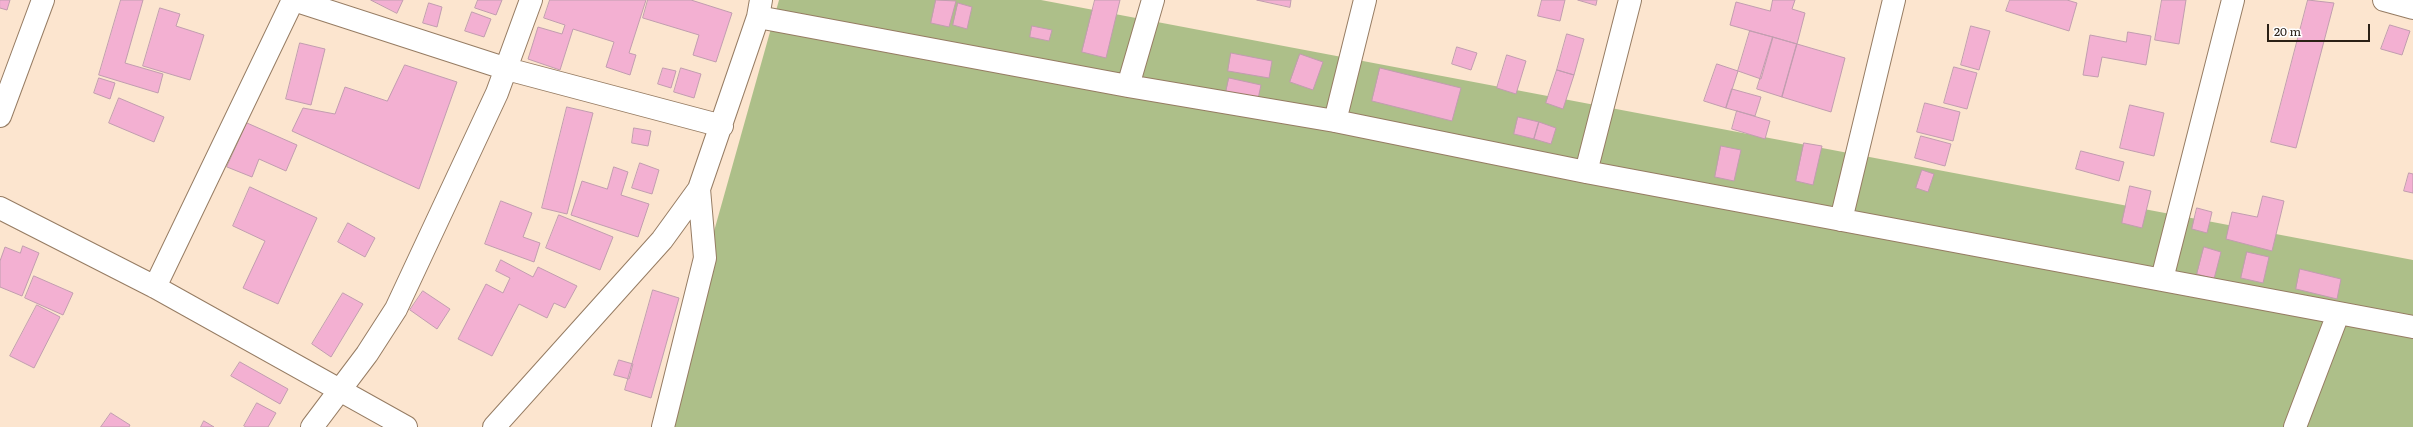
<!DOCTYPE html>
<style>
body{margin:0}
#map{position:relative;width:2413px;height:427px;overflow:hidden;background:#fce5cf;font-family:Literata,serif}
canvas{display:block}
.scale{position:absolute;left:2267px;top:24px;width:103px;height:18px;box-sizing:border-box;border:2px solid #2b2016;border-top:0;padding-left:5px;font-size:12px;line-height:14px;white-space:nowrap;color:#2b2016;-webkit-text-stroke:3px #fff;paint-order:stroke}
</style>
<div id="map">
<canvas width="2413" height="427"></canvas>
<div class="scale">20 m</div>
</div>
<script>
const c = document.querySelector('canvas').getContext('2d');
c.lineJoin = 'round';
function fill(path, color) { c.fillStyle = color; c.fill(path, 'evenodd'); }
function stroke(path, color, width, dash) { c.strokeStyle = color; c.lineWidth = width; c.lineCap = dash ? 'butt' : 'round'; c.setLineDash(dash || []); c.stroke(path); }
const green = new Path2D(`
 M779,0H1041L2413,260V427H659Z`);
const building = new Path2D(`
 M0,0H10L7,10L0,8Z
 M121,0H143L125,63L163,74L158,93L99,75Z
 M371,0H403L397,13Z
 M478,0H502L496,15L475,8Z
 M550,0H646L629,53L636,55L630,75L606,67L614,42L573,29L560,70L528,59L538,27L562,34L565,25L544,18Z
 M648,0H691L732,13L716,62L693,55L699,35L643,18Z
 M936,0L956,1L949,27L931,23Z
 M1095,0H1120L1106,58L1082,52Z
 M1257,0H1291L1290,7Z
 M1542,0H1565L1560,21L1538,16Z
 M1578,0H1597L1596,5Z
 M1773,0H1795L1792,9L1805,13L1797,44L1730,25L1736,2L1770,11Z
 M2010,0H2067L2077,3L2069,31L2006,11Z
 M2162,0H2186L2179,44L2155,40Z
 M2308,0L2334,3L2296,148L2271,142Z
 M429,3L442,7L437,27L423,23Z
 M958,3L972,7L967,29L953,25Z
 M160,8L180,14L176,26L204,35L190,80L143,66Z
 M472,12L491,19L484,37L465,31Z
 M2390,25L2410,31L2402,55L2381,49Z
 M1032,26L1052,30L1049,41L1030,37Z
 M1971,26L1990,31L1979,70L1961,65Z
 M1750,31L1773,37L1761,79L1738,71Z
 M2128,32L2151,36L2146,65L2102,57L2098,77L2083,75L2090,35L2126,42Z
 M1567,34L1584,39L1574,75L1557,70Z
 M1773,37L1797,44L1782,97L1757,89Z
 M300,43L325,49L311,105L286,99Z
 M1797,44L1845,58L1831,112L1782,97Z
 M1457,47L1477,53L1471,70L1452,64Z
 M1231,53L1272,61L1269,78L1228,71Z
 M1300,54L1323,62L1313,90L1290,82Z
 M1507,55L1526,61L1516,94L1497,88Z
 M1717,64L1738,71L1726,108L1704,101Z
 M405,65L457,82L419,189L292,131L303,108L335,114L345,87L387,101Z
 M1954,67L1977,73L1967,109L1944,103Z
 M663,68L676,71L671,88L658,84Z
 M681,68L701,74L694,98L674,92Z
 M1380,68L1461,88L1452,121L1372,101Z
 M1557,70L1574,75L1563,109L1546,103Z
 M99,78L115,83L110,99L94,93Z
 M1229,78L1261,85L1258,99L1226,92Z
 M1732,89L1761,97L1755,116L1726,108Z
 M119,98L164,117L154,142L109,123Z
 M1925,103L1960,112L1953,141L1917,132Z
 M2130,105L2164,113L2154,156L2120,148Z
 M567,107L593,113L567,214L542,208Z
 M1737,111L1770,121L1765,139L1732,129Z
 M1518,117L1539,122L1534,139L1514,134Z
 M1539,122L1556,128L1551,144L1534,139Z
 M247,123L297,145L286,171L259,159L252,177L227,167Z
 M634,128L651,131L648,146L632,143Z
 M1921,136L1951,144L1945,166L1915,158Z
 M1804,143L1822,146L1813,185L1796,181Z
 M1721,146L1741,150L1734,181L1715,177Z
 M2081,151L2124,162L2119,181L2076,169Z
 M640,163L659,170L652,194L632,188Z
 M614,167L628,172L621,195L649,204L638,237L571,215L582,181L607,189Z
 M1922,170L1934,174L1928,192L1916,188Z
 M2409,173L2413,174V193L2404,191Z
 M2130,186L2151,191L2142,228L2122,223Z
 M250,187L317,218L278,304L243,288L265,241L233,226Z
 M2263,196L2284,201L2272,251L2226,239L2232,212L2257,217Z
 M501,201L532,213L523,237L540,243L534,262L485,244Z
 M2197,208L2212,212L2207,233L2192,229Z
 M559,215L613,237L600,270L546,248Z
 M348,223L375,238L365,257L338,242Z
 M23,246L39,253L22,296L0,287V261L5,247L20,253Z
 M2204,247L2221,252L2214,279L2197,274Z
 M2247,252L2269,257L2263,283L2241,278Z
 M501,260L533,277L538,267L577,286L565,308L554,303L547,318L519,304L492,356L458,339L486,284L503,293L510,278L496,271Z
 M2300,269L2341,279L2337,299L2296,289Z
 M34,276L73,293L63,315L25,298Z
 M653,290L679,298L651,398L625,390Z
 M423,291L450,309L437,329L410,310Z
 M343,293L363,304L331,357L312,344Z
 M37,305L60,317L34,368L10,356Z
 M619,360L633,364L629,379L614,375Z
 M240,362L288,389L280,404L231,376Z
 M257,403L276,413L268,427H246L244,426Z
 M111,413L130,425L129,427H101Z
 M204,421L214,427H201Z`);
const street = new Path2D(`
 M294,0L507,69L722,126
 M2384,0L2413,8
 M758,17L1128,86L1335,121L1586,172L2413,327
 M1128,86L1153,0
 M0,116L43,0
 M1335,121L1365,0
 M1586,172L1630,0
 M0,208L155,287L406,427
 M1841,220L1894,0
 M2162,279L2233,0
 M155,287L293,0
 M312,427L367,354L396,309L497,93L531,0
 M494,427L662,240L699,189L758,17L761,0
 M663,427L705,258L699,189
 M2295,427L2338,314`);
fill(green, '#adbf89');
fill(building, '#f3b0d2');
stroke(building, '#c19daf', 1);
stroke(street, '#967c63', 24);
stroke(street, '#fff', 22);
</script>
